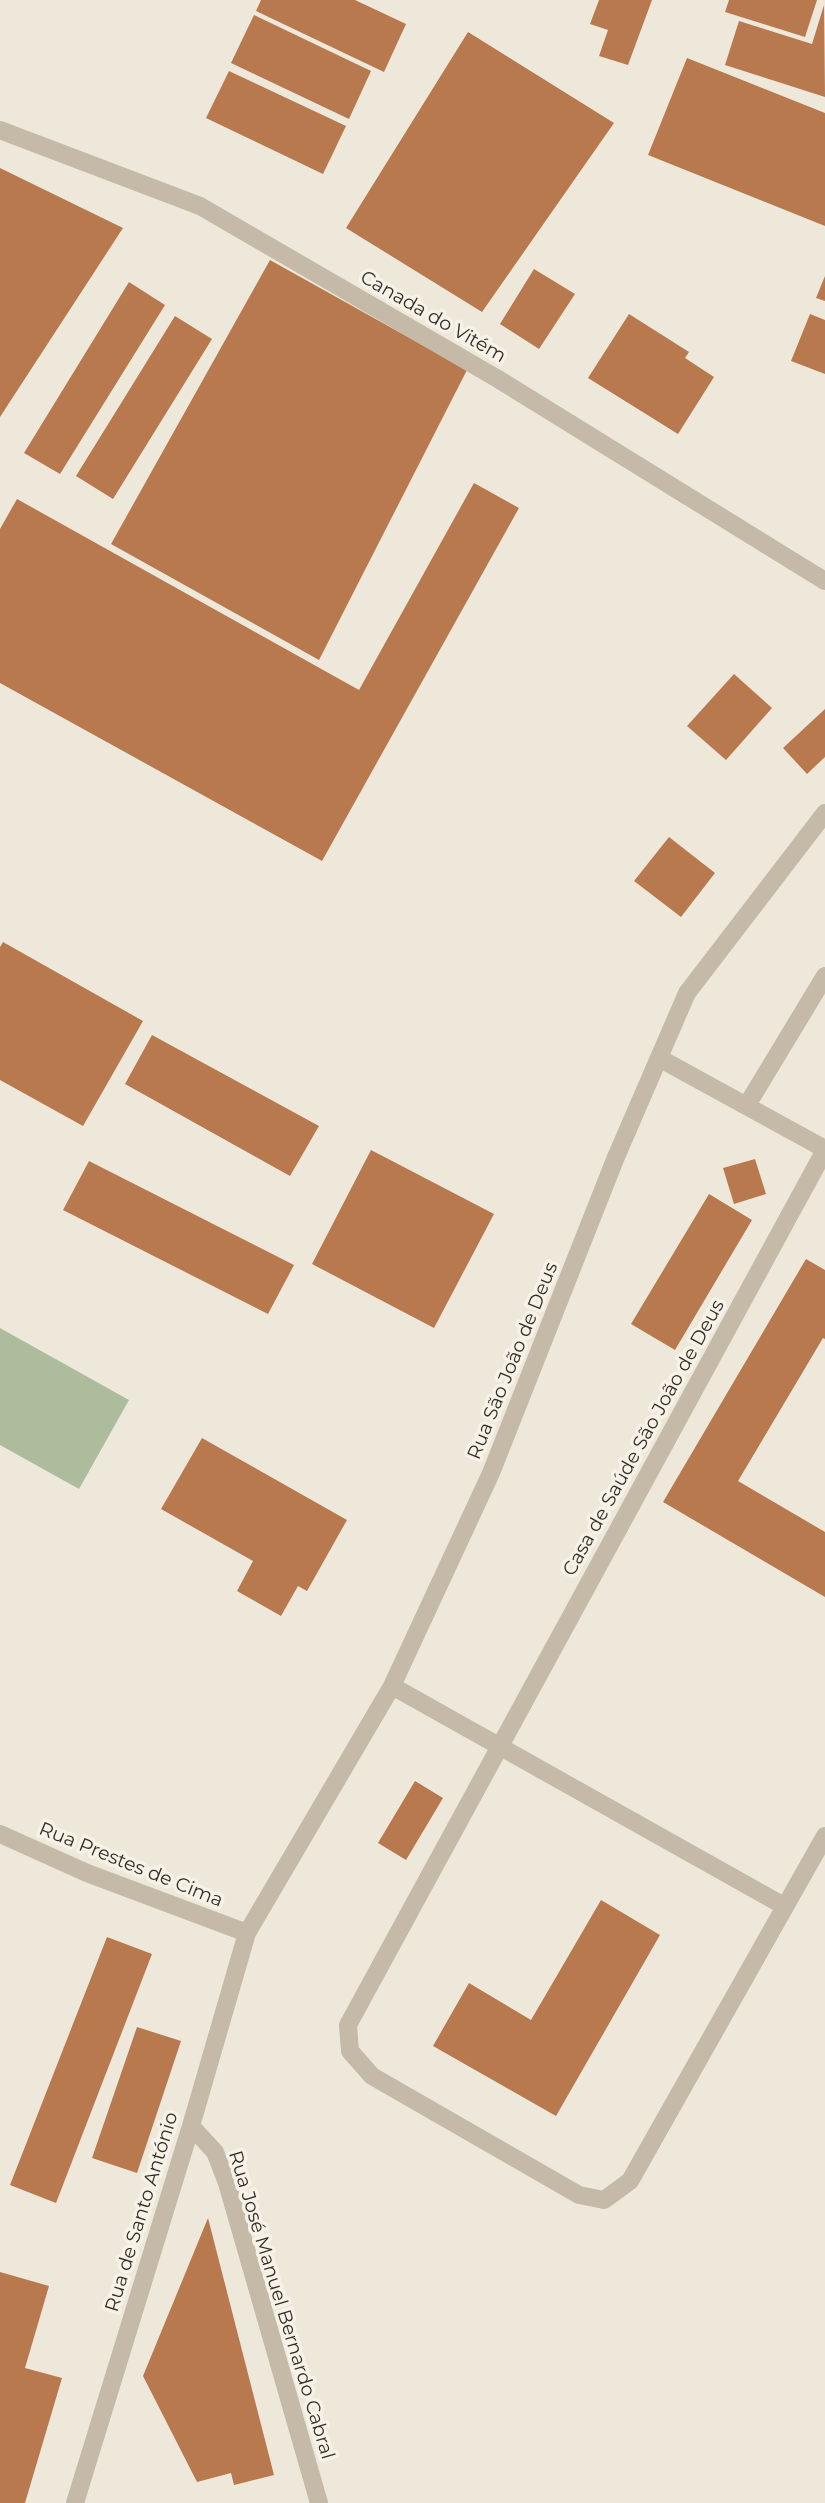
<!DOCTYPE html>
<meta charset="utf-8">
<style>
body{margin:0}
canvas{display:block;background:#eee8db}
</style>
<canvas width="825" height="2503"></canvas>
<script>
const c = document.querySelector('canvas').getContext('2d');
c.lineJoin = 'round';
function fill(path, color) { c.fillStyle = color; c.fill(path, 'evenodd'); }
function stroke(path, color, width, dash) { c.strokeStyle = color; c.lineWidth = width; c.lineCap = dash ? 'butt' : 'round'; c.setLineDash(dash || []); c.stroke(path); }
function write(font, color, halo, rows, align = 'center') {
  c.font = font + ' Montserrat,sans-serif'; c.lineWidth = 7; c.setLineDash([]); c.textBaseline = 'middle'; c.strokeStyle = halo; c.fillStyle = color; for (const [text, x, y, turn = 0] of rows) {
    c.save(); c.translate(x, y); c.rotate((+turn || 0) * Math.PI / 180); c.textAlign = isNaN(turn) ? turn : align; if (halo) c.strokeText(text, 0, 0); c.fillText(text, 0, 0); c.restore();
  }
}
const green = new Path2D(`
 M0,1328L129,1400L79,1489L0,1445Z`);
const building = new Path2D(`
 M261,0H355L406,24L384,72L256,11Z
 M599,0H652L628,65L599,56L608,30L590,24Z
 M729,0H817L805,37L725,12Z
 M824,5L825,97L725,65L739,21L812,44Z
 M254,15L371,71L349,119L231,63Z
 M468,32L614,123L482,312L346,228Z
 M687,58L825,113V226L648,155Z
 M229,71L346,126L323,174L206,118Z
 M0,168L123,228L0,417Z
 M270,260L467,370L319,660L111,544Z
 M534,269L575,294L539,349L500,324Z
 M825,276V301L816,298Z
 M129,282L165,305L60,474L24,453Z
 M629,314L689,352L685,358L714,377L678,434L588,378Z
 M810,314L825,320V374L791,361Z
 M175,316L212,339L113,499L76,476Z
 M474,483L519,508L322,861L0,683V529L17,499L359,690Z
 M734,674L772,708L726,760L687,726Z
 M825,709V757L807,774L783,748Z
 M669,837L715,873L681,917L634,881Z
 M3,942L143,1021L83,1126L0,1080V947Z
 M152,1035L319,1126L290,1176L125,1084Z
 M371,1150L494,1214L434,1328L312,1264Z
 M755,1159L766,1194L734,1204L723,1168Z
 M89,1161L294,1265L268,1314L63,1210Z
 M709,1194L752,1220L675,1350L631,1324Z
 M806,1259L825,1270V1339L823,1338L738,1481L825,1532V1597L663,1502Z
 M202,1438L347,1520L307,1591L298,1586L281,1616L237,1591L253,1561L161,1509Z
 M415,1781L443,1798L406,1860L378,1843Z
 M601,1900L660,1935L556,2116L433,2046L469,1983L531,2020Z
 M107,1937L152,1954L56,2203L10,2185Z
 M137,2027L181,2041L137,2173L92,2158Z
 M208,2218L274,2475L234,2485L231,2473L197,2482L143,2376Z
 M0,2272L49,2286L25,2368L62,2378L25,2503H0Z`);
const minor = new Path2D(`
 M0,130L200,206L498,379L825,581
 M659,1058L825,1149
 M747,1105L825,976
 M825,1150L348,2025L350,2051L372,2076L579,2195L604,2200L630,2181L825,1836
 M392,1686L784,1906
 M0,1834L87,1873L247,1933
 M191,2126L215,2152L227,2183L319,2503
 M75,2503L191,2126L247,1933L392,1686L491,1473L616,1157L687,993L825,813`);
const streetNames = [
 ["Canada do Vitém",433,317,30],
 ["Rua São João de Deus",513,1361,-68],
 ["Casa de Saúde São João de Deus",644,1438,-61],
 ["Rua Prestes de Cima",131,1865,22],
 ["Rua de Santo António",142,2212,-73],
 ["Rua José Manuel Bernardo Cabral",281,2305,73]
];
fill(green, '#acbc9d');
fill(building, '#b8794f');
stroke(minor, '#c5baa8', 18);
write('19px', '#332d28', '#f7f2e7', streetNames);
</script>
